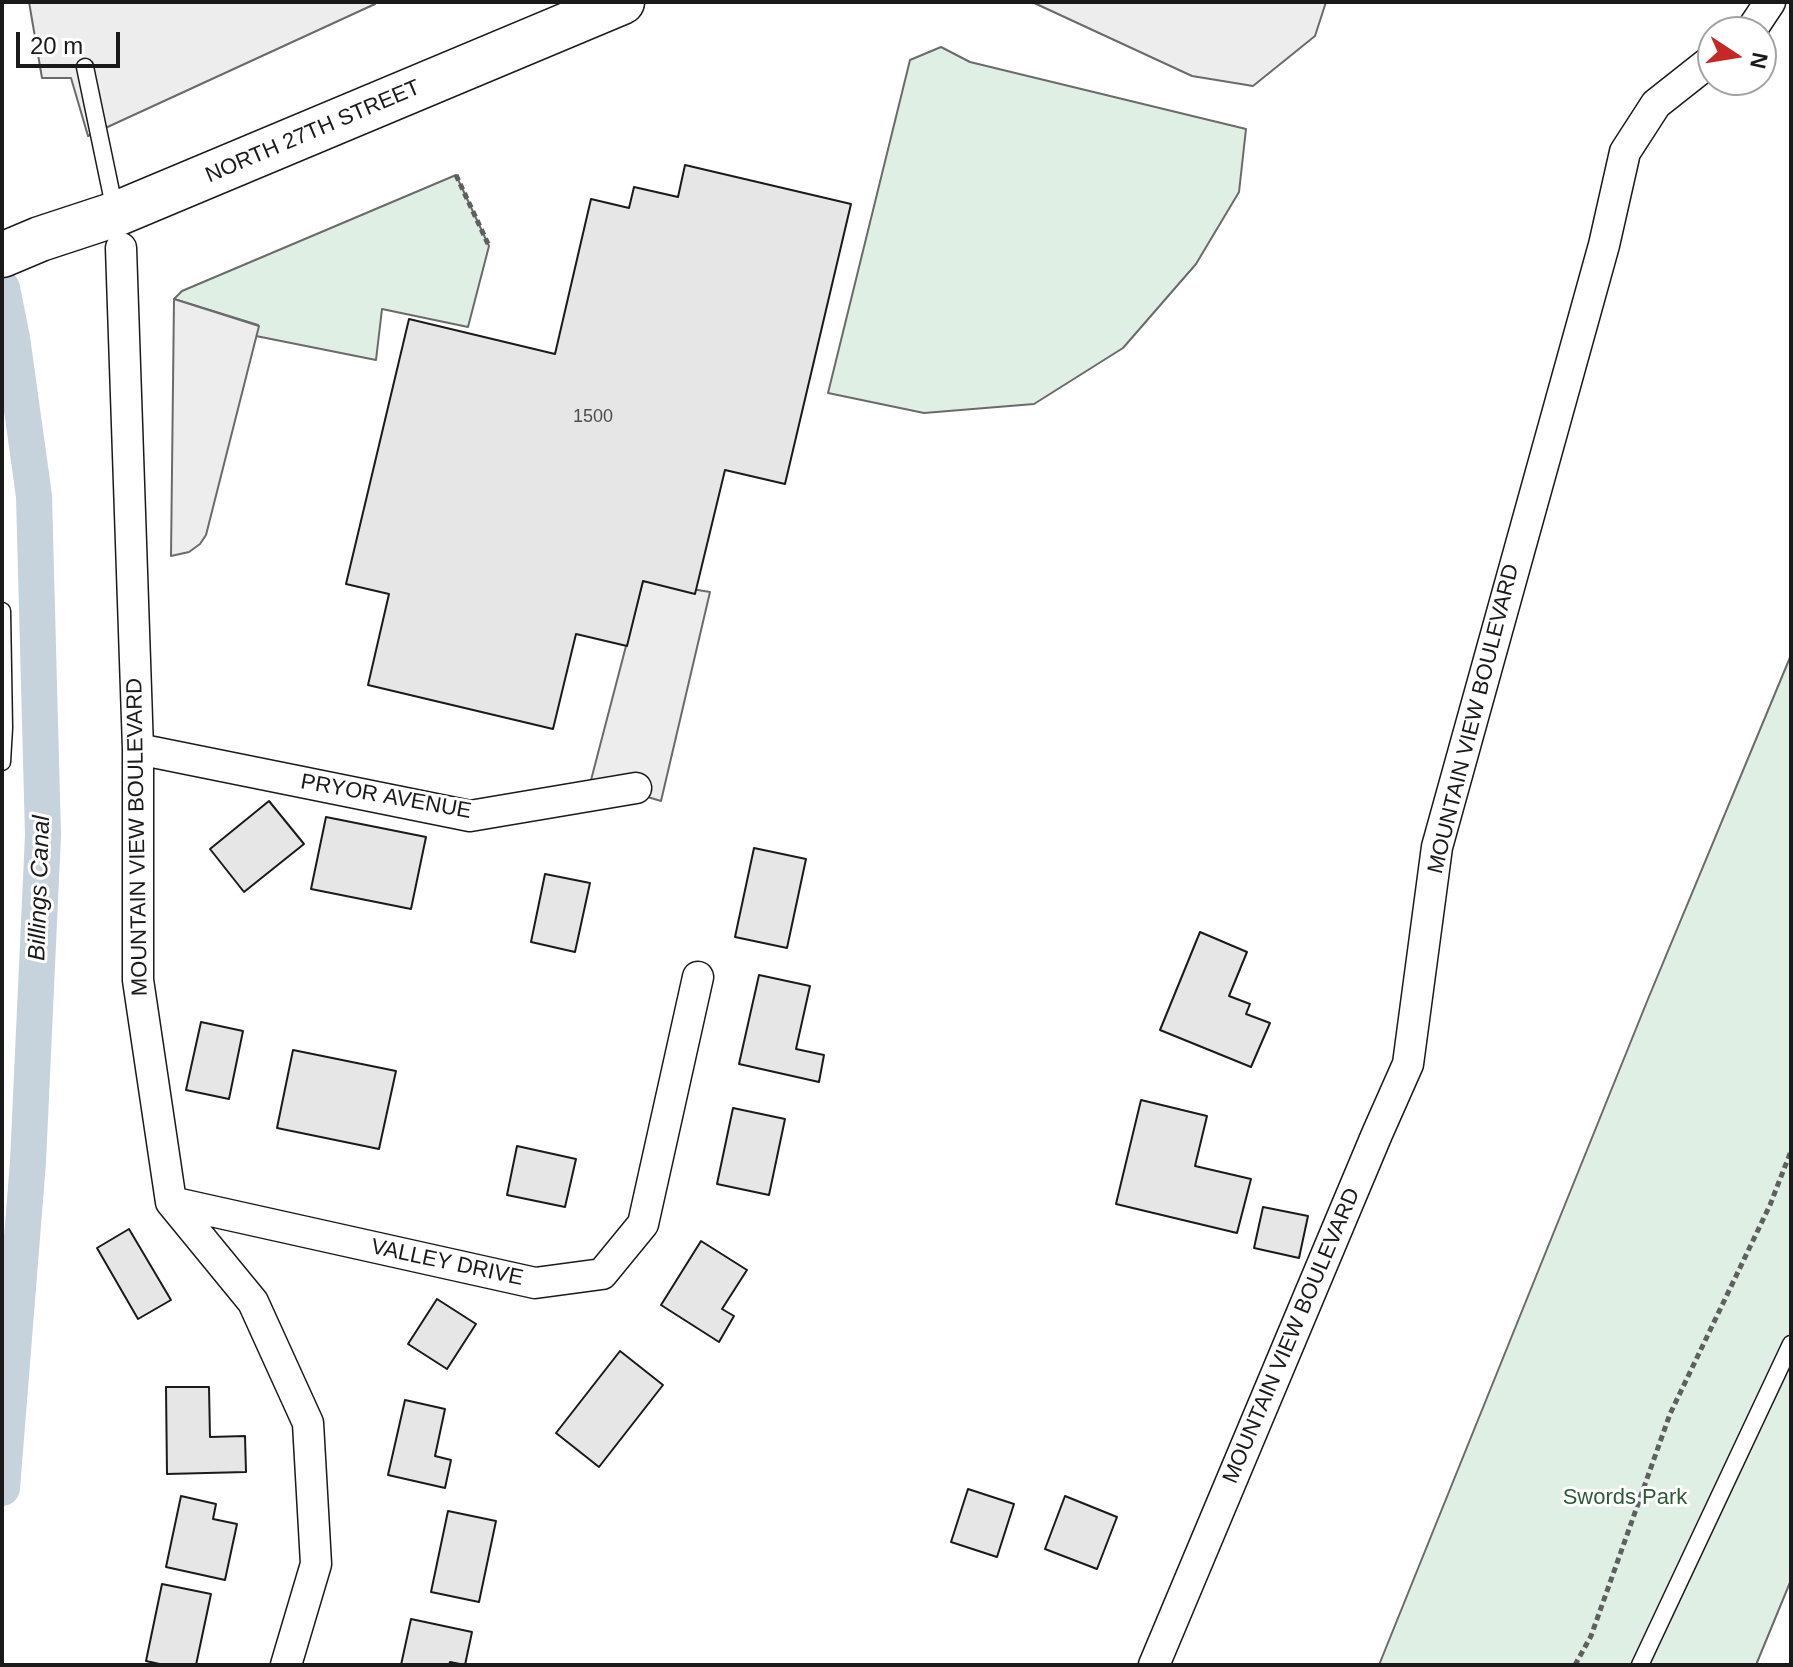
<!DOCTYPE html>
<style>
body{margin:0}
#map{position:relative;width:1793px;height:1667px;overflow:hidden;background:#fff;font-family:Helvetica,sans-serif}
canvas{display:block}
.frame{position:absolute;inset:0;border:4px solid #1a1a1a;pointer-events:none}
.north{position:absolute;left:1697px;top:16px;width:80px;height:80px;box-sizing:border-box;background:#fff;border:2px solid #a3a3a3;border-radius:50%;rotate:102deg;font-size:22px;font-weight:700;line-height:32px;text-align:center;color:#1a1a1a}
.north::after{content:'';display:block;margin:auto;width:28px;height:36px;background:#c62828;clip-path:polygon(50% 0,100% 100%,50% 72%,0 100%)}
.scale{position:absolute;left:16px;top:32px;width:104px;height:36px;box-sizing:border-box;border:4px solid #1a1a1a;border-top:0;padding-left:10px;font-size:24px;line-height:28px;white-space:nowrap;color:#1a1a1a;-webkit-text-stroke:6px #fff;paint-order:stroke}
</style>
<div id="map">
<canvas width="1793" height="1667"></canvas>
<div class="frame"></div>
<div class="north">N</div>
<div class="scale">20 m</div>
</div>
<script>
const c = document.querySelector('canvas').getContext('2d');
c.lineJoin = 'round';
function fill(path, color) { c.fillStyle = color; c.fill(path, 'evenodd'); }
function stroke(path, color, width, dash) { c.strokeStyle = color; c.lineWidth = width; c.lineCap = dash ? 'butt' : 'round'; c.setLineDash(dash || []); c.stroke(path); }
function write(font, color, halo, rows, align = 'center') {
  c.font = font + ' Helvetica,sans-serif'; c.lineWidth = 6; c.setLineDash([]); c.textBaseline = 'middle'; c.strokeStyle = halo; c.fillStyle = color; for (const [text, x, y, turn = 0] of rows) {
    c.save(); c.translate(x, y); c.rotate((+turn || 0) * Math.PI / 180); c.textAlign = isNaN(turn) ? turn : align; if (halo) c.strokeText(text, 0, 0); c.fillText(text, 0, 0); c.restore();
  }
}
const green = new Path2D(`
 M941,47L970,62L1246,129L1239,192L1196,264L1123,348L1034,404L924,413L828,393L910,60Z
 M456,175L489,246L468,327L382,309L376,360L256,336L258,325L174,299L182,291Z
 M1791,655V1580L1756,1665H1379L1648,999Z`);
const parking = new Path2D(`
 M29,2H374L375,4L88,136L71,78H42Z
 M1032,2H1326L1315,36L1253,86L1192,76Z
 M174,299L259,326L206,535L200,544L189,552L171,556Z
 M643,581L710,592L661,801L591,780Z`);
const canal = new Path2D(`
 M2,288L12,338L34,496L43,835L28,1162L2,1488`);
const building = new Path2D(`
 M685,165L851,204L785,484L725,470L695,594L643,581L627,646L576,634L553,729L368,685L389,594L346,584L409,319L555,354L591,199L629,208L634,187L678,197Z
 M269,801L304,844L244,892L210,849Z
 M326,817L426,837L411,909L311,889Z
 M754,848L806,859L787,948L735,937Z
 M545,874L590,883L575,952L531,942Z
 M1200,932L1247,952L1229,996L1250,1004L1246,1014L1270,1023L1251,1067L1160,1030Z
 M759,975L810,986L796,1049L824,1055L819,1082L739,1064Z
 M201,1022L243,1031L229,1099L186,1090Z
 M293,1050L396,1071L379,1149L277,1128Z
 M1141,1100L1207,1116L1195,1166L1251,1179L1237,1233L1116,1204Z
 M733,1108L785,1119L769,1195L717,1184Z
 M517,1146L576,1159L565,1207L507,1195Z
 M1263,1207L1308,1216L1299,1258L1254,1248Z
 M129,1229L171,1300L138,1319L97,1248Z
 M701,1241L747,1270L722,1309L734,1316L719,1342L661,1305Z
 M437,1299L476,1324L447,1369L408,1344Z
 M620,1351L663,1385L599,1467L556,1433Z
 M166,1387H209L210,1437L245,1436L246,1472L167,1474Z
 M405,1400L445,1409L435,1456L451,1460L445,1488L388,1475Z
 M968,1489L1014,1504L997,1557L951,1542Z
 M181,1496L216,1504L213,1519L237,1524L225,1580L166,1567Z
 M1065,1496L1117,1517L1097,1569L1045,1549Z
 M448,1511L496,1521L479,1602L431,1592Z
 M162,1584L211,1594L196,1665H164L146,1661Z
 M411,1619L472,1632L465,1665L450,1662L449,1665H401Z`);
const path = new Path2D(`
 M456,175L489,246
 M1575,1665L1591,1636L1670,1414L1770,1205L1791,1151`);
const service = new Path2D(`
 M85,67L115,211
 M2,611L4,728L2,762
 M1640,1665L1791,1344`);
const minor = new Path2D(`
 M1748,32L1752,29L1770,2
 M121,248L138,749V980L171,1202L253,1302L308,1423L316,1564L286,1665
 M138,749L470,816L636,788
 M171,1202L535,1283L602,1274L643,1224L698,977
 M1154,1665L1377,1134L1408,1064L1437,847L1604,245L1625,152L1656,104L1713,59`);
const primary = new Path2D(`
 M2,255L40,239L116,214L622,2`);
const numberNames = [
 ["1500",593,417]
];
const streetNames = [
 ["NORTH 27TH STREET",313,132,-23],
 ["MOUNTAIN VIEW BOULEVARD",1474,719,-76],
 ["PRYOR AVENUE",386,797,10],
 ["MOUNTAIN VIEW BOULEVARD",138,837,-91],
 ["VALLEY DRIVE",447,1263,12],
 ["MOUNTAIN VIEW BOULEVARD",1292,1336,-67]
];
const parkNames = [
 ["Swords Park",1625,1498]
];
const waterNames = [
 ["Billings Canal",40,888,-88]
];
fill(green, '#e0efe3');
stroke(green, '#6a6a6a', 2);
fill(parking, '#ededed');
stroke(parking, '#6a6a6a', 2);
stroke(canal, '#c6d2dc', 36);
fill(building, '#e6e6e6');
stroke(building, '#1a1a1a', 2);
stroke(service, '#1a1a1a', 19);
stroke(minor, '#1a1a1a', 33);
stroke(primary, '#1a1a1a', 47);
stroke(path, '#5f5f5f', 5, [6, 4]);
stroke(service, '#fff', 16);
stroke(minor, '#fff', 30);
stroke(primary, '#fff', 44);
write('18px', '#4d4d4d', null, numberNames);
write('22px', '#1a1a1a', '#fff', streetNames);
write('22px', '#2b5a34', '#fff', parkNames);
write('italic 24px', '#1a1a1a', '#fff', waterNames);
</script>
